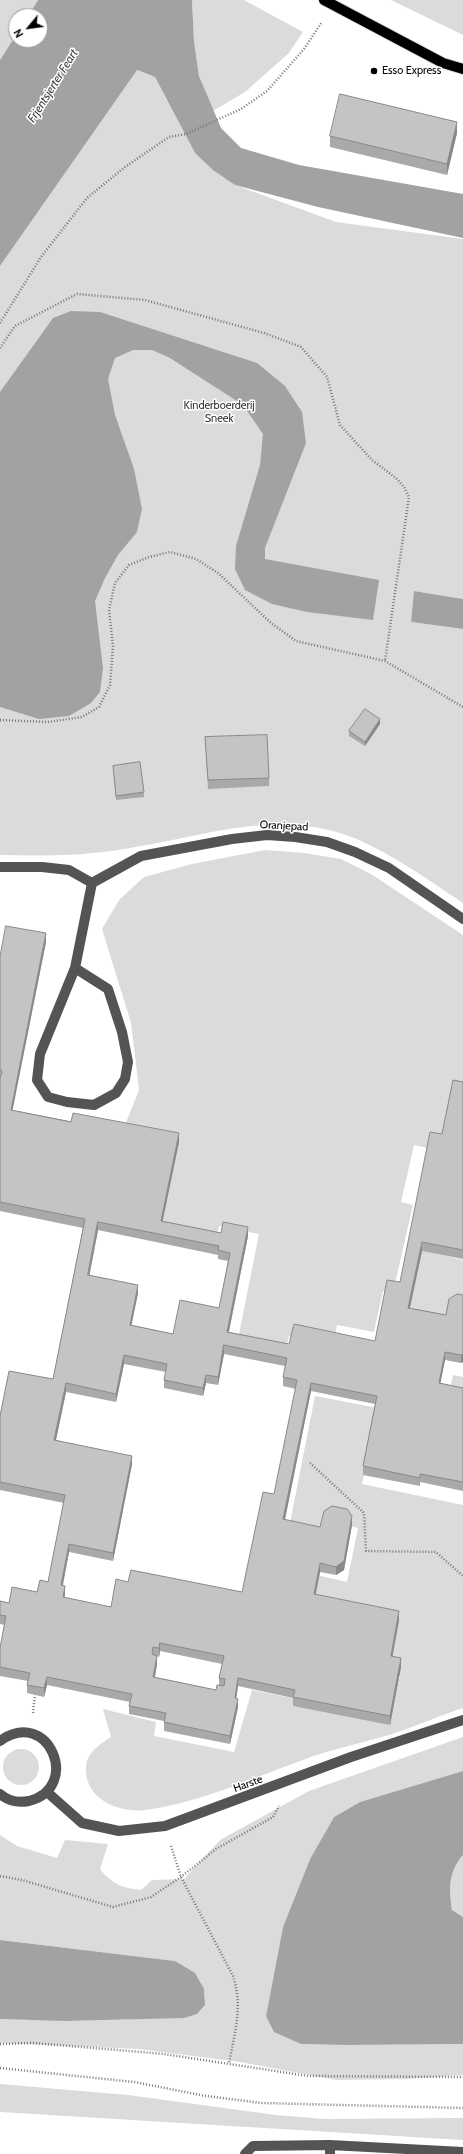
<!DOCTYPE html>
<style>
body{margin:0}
#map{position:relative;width:463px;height:2154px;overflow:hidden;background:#fff;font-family:Cabin,sans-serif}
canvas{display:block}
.north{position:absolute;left:8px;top:8px;width:40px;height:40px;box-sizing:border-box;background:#fff;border:1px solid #999;border-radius:50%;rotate:241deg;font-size:11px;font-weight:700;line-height:16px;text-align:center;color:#000}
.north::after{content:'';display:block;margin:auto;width:14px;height:18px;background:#000;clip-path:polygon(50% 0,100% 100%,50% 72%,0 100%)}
</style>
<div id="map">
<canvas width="463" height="2154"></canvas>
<div class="north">N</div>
</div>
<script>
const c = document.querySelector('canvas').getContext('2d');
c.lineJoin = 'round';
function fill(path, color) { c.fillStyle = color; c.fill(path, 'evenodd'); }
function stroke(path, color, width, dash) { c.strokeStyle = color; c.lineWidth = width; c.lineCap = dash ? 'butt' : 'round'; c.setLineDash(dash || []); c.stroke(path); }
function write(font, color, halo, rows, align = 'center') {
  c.font = font + ' Cabin,sans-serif'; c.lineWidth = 3; c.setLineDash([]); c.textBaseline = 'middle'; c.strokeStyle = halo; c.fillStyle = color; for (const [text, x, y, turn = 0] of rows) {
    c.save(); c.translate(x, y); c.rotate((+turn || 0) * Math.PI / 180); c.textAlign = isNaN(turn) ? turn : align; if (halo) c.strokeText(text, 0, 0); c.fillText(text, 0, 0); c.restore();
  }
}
const green = new Path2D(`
 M0,0H38L28,16H16V35L0,60Z
 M192,0H244L303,32L289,53L245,92L213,111L199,76L194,41Z
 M391,0H463V35Z
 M136,70L155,77L195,153L235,185L336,222L463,239V599L414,591L411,622L463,629V903C430,881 395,856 359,840C278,806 205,837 124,849C83,856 42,856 0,855V266Z
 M265,850L304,853L341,859L371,874L463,935V1089L446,1152L414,1145L401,1202L413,1205L393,1292L383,1291L374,1332L337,1325L333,1345L289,1336L285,1353L237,1344L259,1234L219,1226L215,1247L159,1236L125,1125L139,1090L135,1055L131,1023L102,929L119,900L144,877L192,864Z
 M421,1250L463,1260V1306L444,1332L405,1324Z
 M453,1375L463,1377V1413L446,1410Z
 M315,1396L378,1408L362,1484L463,1505V1708C439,1716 416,1726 392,1734C365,1742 337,1748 311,1757C257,1776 203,1802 146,1810C119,1813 85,1800 86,1768C86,1753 100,1744 111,1737L103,1709L156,1722L154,1736L234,1752L252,1690L391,1718L400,1676L378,1672L309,1612L317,1575L347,1582L358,1528L332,1522L327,1546L287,1538Z
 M463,1737V1771L360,1802L334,1817L310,1859L283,1927L266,2016L301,2044L346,2045L463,2044V2075L407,2079L336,2080L240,2062L138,2049L0,2043V2019C66,2021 131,2022 197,2014L205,2005L204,1989L175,1961L0,1940V1835L17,1846L57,1858L65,1840L108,1844L100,1869C112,1884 122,1888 141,1890L152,1880L184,1879L220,1840L309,1791Z
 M3 1767a18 18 0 1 1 36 0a18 18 0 1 1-36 0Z
 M463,1855V1917L452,1910C449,1888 448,1873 463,1855Z
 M0,2084L128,2095L276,2115L325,2119L463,2118V2140L0,2112Z`);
const water = new Path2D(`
 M38,0H192L194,41L199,76L221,128L241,148L299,165L463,194V238L318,207L235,185L213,170L195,153L155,77L137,70L0,266V60L16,35V40H40V16H28Z
 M71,311L100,312L257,363L285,386L302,412L306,443L265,548V559L379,580L373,620L307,612L272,604L245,590L235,569L236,546L260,465L263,434L243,405L170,358L152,350H133L115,358L108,379L115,415L134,469L142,509L137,532L118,555L105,578L95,601L103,668L100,692L91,703L69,716L39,719L0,707V392L53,318Z
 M414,591L463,599V629L411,622Z
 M463,1771V1855C448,1873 449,1888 452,1910L463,1917V2044L346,2045L301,2044L274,2032L266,2016L283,1927L310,1859L334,1817L360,1802Z
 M0,1940L175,1961L195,1973L204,1989L205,2005L197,2014L184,2018L65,2021L0,2019Z`);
const path = new Path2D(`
 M0,323L41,257L87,198L125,167L169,137L186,134L241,109L267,91L304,49L322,22
 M0,348L15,326L77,294L145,300L264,333L301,347L327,377L340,425L372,460L396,478L404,487L409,497L385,661
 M0,720L48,722L82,717L99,707L110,685L113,646L109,610L115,583L129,565L149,557L170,552L196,559L218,573L271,623L296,641L385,661L463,707
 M310,1463L364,1513L366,1551L436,1552L463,1576
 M33,1713L35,1695
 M171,1846L181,1877L233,1976C243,2005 235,2033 229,2063
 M0,1876L22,1880L113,1907L151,1897L181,1877L216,1849L273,1817L279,1806
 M0,2044L33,2043L164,2054L308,2076L463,2077
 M0,2068L134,2082L206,2096L262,2103L463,2108`);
const minor = new Path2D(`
 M0,867H42L69,870L92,883
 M92,883L141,856L232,839L267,835L295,837L327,842L355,852L389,868L463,919
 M75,968L108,989L122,1032L128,1062L125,1079L116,1093L94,1105L67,1102L48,1097L37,1080L40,1054L75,968L92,883
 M0,1741C49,1706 82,1788 29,1801C19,1803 8,1801 0,1794
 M47,1792L82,1823L119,1831L165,1826L351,1757L463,1720
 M245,2154L253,2146L330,2145
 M330,2154V2145L463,2152`);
const major = new Path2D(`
 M324,0L443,63L463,69`);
const wall = new Path2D(`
 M457,133L447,175L330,147V136Z
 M380,724L365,746L349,736V731Z
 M205,737L269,778V786L208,789Z
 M113,766L144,792V797L116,800Z
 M46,942L12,1110L179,1142L162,1221L221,1233L248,1236L229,1332L289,1344L375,1341L400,1282L442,1134L463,1082V1259L422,1251L410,1308L446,1315L463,1295V1362L461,1363L445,1360L440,1383L463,1388V1491L420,1482V1486L363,1475V1466L375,1404L311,1391L285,1520L320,1527L352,1525L344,1570L336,1575L320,1572L315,1594L399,1620L392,1657L401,1667L390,1725L293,1706V1698L238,1686L236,1698L238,1707L230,1744L164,1731V1721L129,1714V1706L130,1702L47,1685L44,1697L27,1693V1685L28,1681L0,1676V1648L5,1625L0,1624V1601L9,1603L37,1592L48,1582L64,1503L0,1490V1416L53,1379L83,1228L0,1211V957ZM98,1230L218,1255V1259L228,1261L219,1308L173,1334L131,1325L138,1293L89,1275ZM224,1354L285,1366L283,1377V1386L296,1389L274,1494L242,1592L128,1582L111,1607L64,1598L65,1594L63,1585L69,1552L113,1561L132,1464L56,1440L66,1392L116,1402L124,1364L166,1372L164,1380V1388L203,1396L206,1383L218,1385ZM160,1651L222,1664L219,1678V1686L216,1690L155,1677L157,1664V1656L159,1657Z`);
const shadedWall = new Path2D(`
 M457,122V133L447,175V164Z
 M380,719V724L365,746V742Z
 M46,933V942L11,1118V1110Z
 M179,1133V1142L161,1229V1221Z
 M98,1222V1230L88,1283V1275Z
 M248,1227V1236L227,1340V1332Z
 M422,1242V1251L408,1316V1308Z
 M138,1285V1293L130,1333V1325Z
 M224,1345V1354L218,1385V1377Z
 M445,1352V1360L439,1391V1383Z
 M463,1354V1362L461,1363V1355Z
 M124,1355V1364L116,1402V1394Z
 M206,1375V1383L203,1396V1388Z
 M66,1383V1392L54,1449V1440Z
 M311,1383V1391L283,1528V1519Z
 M132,1456V1464L113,1561V1553Z
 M352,1516V1525L344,1570L336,1575V1567Z
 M69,1544V1552L61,1593V1585Z
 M320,1563V1572L314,1603V1594Z
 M65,1586V1594L63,1606V1597Z
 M399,1611V1620L391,1665V1656Z
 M160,1643V1651L159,1657V1648Z
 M157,1656V1664L153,1686V1677Z
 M401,1658V1667L390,1725V1716Z
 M47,1677V1685L44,1697V1688Z
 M238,1678V1686L235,1707V1698Z
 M238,1699V1707L230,1744V1736Z`);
const building = new Path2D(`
 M340,94L457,122L447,164L330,136Z
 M365,709L380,719L365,742L349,731Z
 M267,735L269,778L208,780L205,737Z
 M140,762L144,792L116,796L113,766Z
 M6,926L46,933L11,1110L71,1122L73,1113L179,1133L161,1221L221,1233L223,1222L248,1227L227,1332L289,1344L294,1324L375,1341L387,1280L400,1282L430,1132L442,1134L453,1080L463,1082V1250L422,1242L408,1308L446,1315L449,1299L457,1294L463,1295V1354L461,1355L445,1352L439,1383L463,1388V1482L420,1474V1478L363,1466L377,1396L311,1383L283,1519L320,1527L324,1511L332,1506L347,1509L352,1516L344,1561L336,1567L320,1563L314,1594L399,1611L391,1656L401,1658L390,1716L293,1697L295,1690L238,1678L235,1698L238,1699L230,1736L164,1722L166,1713L129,1706L132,1694L47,1677L44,1688L27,1685L30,1673L0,1667V1648L6,1616L0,1615V1601L9,1603L12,1587L37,1592L40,1580L48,1582L65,1495L0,1482V1416L9,1371L53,1379L85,1219L0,1202V1079L2,1071L0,1070V957ZM98,1222L219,1246L218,1250L230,1253L219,1308L180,1300L173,1334L130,1325L138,1285L88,1275ZM224,1345L287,1358L283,1377L297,1380L274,1494L263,1492L242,1592L131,1570L128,1582L116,1579L111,1607L63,1597L65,1586L61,1585L69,1544L113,1553L132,1456L54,1440L66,1383L116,1394L124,1355L167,1364L164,1380L203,1388L206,1375L218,1377ZM160,1643L224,1656L219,1678L225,1679L224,1686L217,1685L216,1690L153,1677L157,1656L152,1654L153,1647L159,1648Z`);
const markers = [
 [374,71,4,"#000"]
];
const poiNames = [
 ["Esso Express",382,71]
];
const parkNames = [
 ["Kinderboerderij",219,406],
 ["Sneek",219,419]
];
const streetNames = [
 ["Oranjepad",284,826,3],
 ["Harste",248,1784,-20]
];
const waterNames = [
 ["Frjentsjerter Feart",53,86,-58]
];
fill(green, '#dbdbdb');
fill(water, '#a2a2a2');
stroke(major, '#dbdbdb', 12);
stroke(path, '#767676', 2.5, [1, 2]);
stroke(minor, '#545454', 10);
stroke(major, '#000', 10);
fill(wall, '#a9a9a9');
fill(shadedWall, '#898989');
fill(building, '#c4c4c4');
stroke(building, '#898989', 1);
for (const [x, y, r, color] of markers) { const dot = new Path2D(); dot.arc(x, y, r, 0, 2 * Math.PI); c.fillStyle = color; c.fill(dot); stroke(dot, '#fff', 1.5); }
write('11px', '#000', '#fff', poiNames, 'left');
write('11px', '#323232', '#fff', parkNames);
write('11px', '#000', '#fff', streetNames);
write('italic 12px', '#434343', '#fff', waterNames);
</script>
